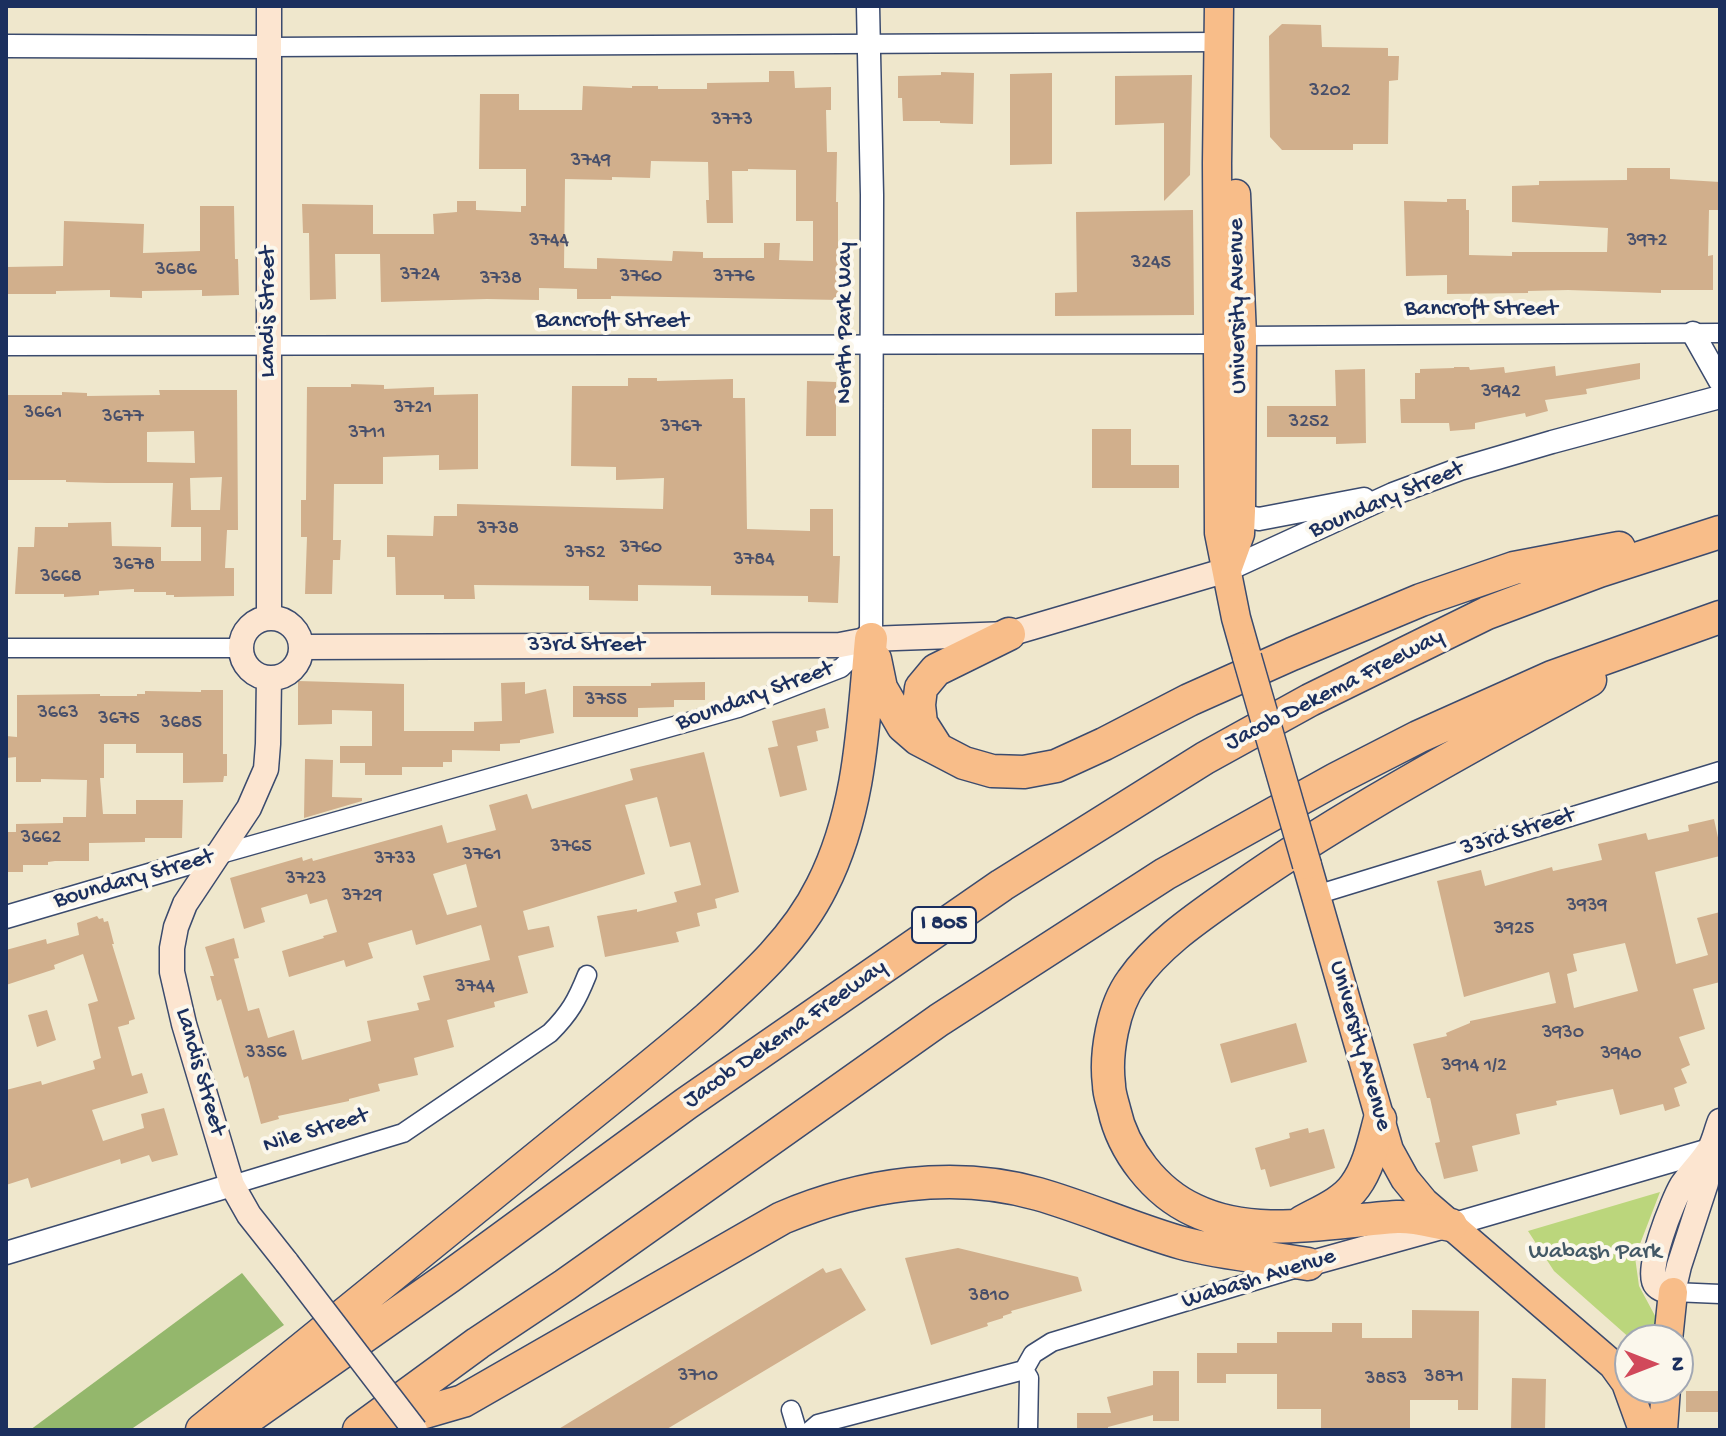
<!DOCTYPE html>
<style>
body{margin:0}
#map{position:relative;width:1726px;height:1436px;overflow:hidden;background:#efe7cc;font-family:"Gochi Hand",sans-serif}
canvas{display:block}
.frame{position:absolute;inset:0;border:8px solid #1b2f5e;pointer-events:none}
.north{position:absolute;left:1614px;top:1324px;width:80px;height:80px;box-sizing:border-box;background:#fbf7ec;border:2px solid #a1a7b3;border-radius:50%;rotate:90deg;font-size:22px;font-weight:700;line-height:32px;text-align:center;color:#1b2f5e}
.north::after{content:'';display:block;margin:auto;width:28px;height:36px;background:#d1495b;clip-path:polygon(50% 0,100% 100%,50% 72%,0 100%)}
</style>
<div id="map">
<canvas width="1726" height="1436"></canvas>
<div class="frame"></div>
<div class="north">N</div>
</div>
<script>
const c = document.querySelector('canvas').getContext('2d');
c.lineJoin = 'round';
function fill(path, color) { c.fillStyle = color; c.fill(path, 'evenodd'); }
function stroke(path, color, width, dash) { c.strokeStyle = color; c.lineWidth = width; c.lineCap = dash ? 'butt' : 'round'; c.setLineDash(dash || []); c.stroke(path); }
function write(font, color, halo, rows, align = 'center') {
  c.font = font + ' "Gochi Hand",sans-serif'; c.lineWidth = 8; c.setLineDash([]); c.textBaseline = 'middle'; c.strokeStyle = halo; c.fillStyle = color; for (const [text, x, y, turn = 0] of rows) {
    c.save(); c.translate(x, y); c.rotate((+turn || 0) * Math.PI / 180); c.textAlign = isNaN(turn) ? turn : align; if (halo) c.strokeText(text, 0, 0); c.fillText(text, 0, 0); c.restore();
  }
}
const green = new Path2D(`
 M1660,1192L1635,1257L1639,1286L1660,1325V1340H1632L1554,1271L1528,1231Z`);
const forest = new Path2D(`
 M242,1273L284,1325L130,1430H30Z`);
const building = new Path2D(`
 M1282,24L1321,25L1322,47L1388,48V56H1399L1398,80L1389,81L1388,144H1353V150H1282L1270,137L1269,36Z
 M769,71H794L795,88L831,87V110H826L827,152H837L836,202H838V259H842L841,300L611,296V299H577V289L539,288V300L487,299L381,302L380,254H335L336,299L310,300L309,233H303L302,204L373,205V234H434L433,214L457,212V201H476V210L521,212V206H526V169H479L480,94H519V110H582L583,86L632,88V86H658V89H707V83L769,82ZM651,161L708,162L709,200H706L707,223H733L732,171H748V169L796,170V221H813V261L779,260L780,243H764V258H703V252L673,251L672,261L597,258V269L564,268L565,179L612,180V177L650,178Z
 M941,72L974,73L973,124L940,123V121H903L902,98H898V76L941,75Z
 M1052,73V164L1010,165V74Z
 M1192,75L1190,175L1164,201V123L1115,125V76Z
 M1627,168H1670V179L1720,182V210H1709L1708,256L1713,255V290H1661V293L1568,290L1528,291V293L1447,294V275L1406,276L1404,201L1447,202V199H1466V210H1469V255L1512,256V252H1607L1608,228L1512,222V186L1539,185V181L1627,180Z
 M200,206H234L235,259H238L239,295L202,296V290L142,291V298L110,297V290L56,291V294H6V267L63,266L64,221L144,224L143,253L200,251Z
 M1193,210L1194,315L1055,316V293L1077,292L1076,212Z
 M1640,363V379L1586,389L1587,394L1545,400L1548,411L1526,417L1525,413L1475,423V429L1450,431L1449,423H1401L1400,399H1415V373H1420V369L1454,368V367H1469L1470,370L1504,367L1505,373L1555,366L1556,376Z
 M1365,369L1366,443L1336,444V437H1267V406H1336L1335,370Z
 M628,378H657V381L733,379V398H745L747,529L810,531V509H833V556H840L838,603L808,602V596L711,595V586L638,585V601L589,600V586L474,585L475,599H444V595H396L395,557H387V535L433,536L434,516H457V504L663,509L664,478L616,480V467L571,466L572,386H628Z
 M807,381L836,382V436H806Z
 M351,384L384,385V389L434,387V395L478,394V469L439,470V455L383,457V484H334L333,540H341L340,560H333L332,594H305L307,537H301V500H306L307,387H351Z
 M159,390H237L238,530H227L225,568H234V596L174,597V595H166V592H134V589L99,591V595L64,597V594H15L18,547H34L35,527H68V523L111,522L112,546L161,547V561H201V527H171L173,483H107L66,482V480H6V395H62V392L87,393V396L160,395ZM194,431L195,463L147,462V432ZM222,477L220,510H191L190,478Z
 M1092,429H1131V465H1179V488H1092Z
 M298,681L404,684V731H474V722L502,721L501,683L525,682V694L546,689L554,733L520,740V743L500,744V751L452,750V762H443V767H402V775H365V763H340V746H372V711L332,710V724L298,725Z
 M705,682V700H674V707L638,708V717H573V686H651V683Z
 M201,690H223V754H227V776H224L223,782L183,783V753H136V744H104V778H100L103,814H136V800H183L182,838H145V842L89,843V861H55L48,862V865H23V872H6V832H16V824L63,823V817H86L87,780L41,779V782H16V757L6,758V736L17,737V695L100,694V696H137V694H145V691L201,692Z
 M825,708L829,728L816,731L818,741L797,746L807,790L780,797L768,748L778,746L772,721Z
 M704,752L739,892L715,899L717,908L697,913L700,926L676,932L679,942L605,957L597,916L637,909V912L677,902L674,892L701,885L690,842L670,847L657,797L625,805L645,874L523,911L528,930L549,926L554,947L518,956L528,993L494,1002L495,1007L447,1020L454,1047L414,1058L418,1075L378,1084L380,1091L349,1099V1101L278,1116L279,1119L261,1124L248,1076L244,1078L221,999L217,1001L210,976H214L205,947L234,938L239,958L234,959L248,1011L259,1008L268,1038L294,1030L302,1060L371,1041L367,1021L419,1010L417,1003L430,1000L423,976L490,960L481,925L416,945L412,930L368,943L373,958L346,967L344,960L289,977L282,951L324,938L323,936L337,932L327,899L310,904L307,894L261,908L265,922L244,929L230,878L302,857L303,861L312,858L313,861L442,825L447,843L496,830L489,805L527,794L532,809L633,780L630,769ZM466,864L477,907L447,915L433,874Z
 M305,759L333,760L332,797L362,798V801L304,818Z
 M1714,819L1720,847V856L1655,872L1676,964L1708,955L1697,918L1720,912V982L1693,989L1705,1029L1679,1037L1690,1065L1681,1069L1687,1083L1674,1088L1680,1106L1665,1111L1663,1104L1620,1115L1613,1089L1556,1101L1557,1105L1516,1114L1520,1134L1472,1146L1478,1171L1444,1179L1435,1143L1440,1142L1430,1098H1427L1413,1044L1447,1036L1446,1033L1470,1023V1021L1556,1003L1549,972L1464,997L1437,881L1481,870L1485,886L1552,867L1553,871L1602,860L1598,844L1646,833L1648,840L1689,831L1688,825ZM1625,943L1638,991L1574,1008L1567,974L1577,971L1573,954Z
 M97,916L99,919L103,918L104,922L108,921L114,944H112L135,1019L129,1021V1024L118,1027L132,1076L142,1073L148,1093L92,1110L103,1141L144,1128L141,1114L164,1108L178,1155L152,1162L149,1155L121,1164L120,1159L31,1188L28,1178L6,1185V1090L41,1081L42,1085L95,1069L93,1061L101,1058L88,1004L98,1001L83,954L54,965L55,969L6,985V950L46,939L47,944L79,935L77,923Z
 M47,1010L56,1040L37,1047L28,1015Z
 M1296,1023L1307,1062L1231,1083L1220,1044Z
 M1308,1128L1309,1133L1324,1129L1335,1168L1270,1187L1265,1169L1261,1170L1255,1148L1290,1138L1289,1133Z
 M958,1248L1078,1277L1082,1291L1011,1311L1012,1313L1003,1316V1318L987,1323L988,1326L931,1345L905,1258Z
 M823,1268L826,1273L841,1268L866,1310L667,1429L557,1430Z
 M1412,1310L1479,1311L1478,1410H1458V1400H1410V1430H1321V1409H1277V1374H1226V1383H1197V1353H1237V1343H1277V1332H1332V1323H1362V1338H1412Z
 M1153,1371H1179V1421H1153V1415L1108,1427V1430H1077V1413H1111L1107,1397L1153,1385Z
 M1512,1378L1546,1379L1545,1430H1511Z
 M1686,1391H1720V1412H1686Z`);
const minor = new Path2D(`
 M269,47L1219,42
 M1242,336L1720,333
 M6,346L1219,344
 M6,648H241
 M217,855L738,708L841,668L869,641
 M1316,895L1720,771
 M232,1185L403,1133L550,1033C570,1013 577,1000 587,975
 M1673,1292L1720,1294
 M1024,1370L1029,1378L1028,1430
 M791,1410L797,1430
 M811,1430L818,1424L1024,1370L1033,1354L1052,1342L1294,1269`);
const tertiary = new Path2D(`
 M868,6L872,195L871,639
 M6,46L269,47
 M1693,333L1720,381
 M1241,511L1249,517L1259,519L1364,499
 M1227,570L1393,494L1460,469L1552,442L1720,397
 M6,917L217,855
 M1451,1225L1709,1150
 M6,1253L232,1185`);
const secondary = new Path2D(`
 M269,6V618
 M241 648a30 30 0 1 1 60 0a30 30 0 1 1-60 0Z
 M301,647L840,645L871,639L896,638L1009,634L1227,570
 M269,678L268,744L266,769L249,808L185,904L176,927L172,948V972L184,1024L232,1185L249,1215L287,1263
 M1709,1150L1706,1183L1679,1266L1673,1292C1668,1291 1660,1290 1656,1285C1644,1272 1673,1200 1682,1185C1690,1173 1701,1163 1709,1150C1714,1142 1716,1131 1720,1121
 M1308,1264L1445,1226`);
const primary = new Path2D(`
 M1219,6L1217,163L1219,533L1236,618L1247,657
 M1227,570L1240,534L1241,511L1242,336L1236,194
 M1307,865L1389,1150L1405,1179L1424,1202L1613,1365L1626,1383L1643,1430
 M1668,1340L1673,1292
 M1663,1430L1666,1388`);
const motorway = new Path2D(`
 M875,659L881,688L903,726L918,739L964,763L992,771L1024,772L1056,766L1104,744L1189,700L1292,654L1421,600L1514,568L1619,548
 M935,745L921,723L919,705L921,688L936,670L1009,634
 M1302,1222C1320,1212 1343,1203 1355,1186C1369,1167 1374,1141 1380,1119
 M1451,1225C1433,1222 1415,1216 1397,1217C1331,1221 1256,1240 1194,1210C1155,1192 1123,1151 1114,1109C1112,1101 1109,1093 1109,1085C1105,1054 1113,1007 1132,981C1159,942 1203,914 1241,887C1352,809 1472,747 1590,680
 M380,1425L463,1401L782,1218C862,1184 954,1170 1038,1194C1087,1208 1133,1229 1182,1243C1223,1254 1266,1257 1308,1264
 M202,1430C321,1333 440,1237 559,1140C609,1100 659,1060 708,1018C751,979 796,939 822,886C861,809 863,724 871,639
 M231,1430L449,1277L687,1103L1002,885L1205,758L1310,700L1487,613L1599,571L1720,532
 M359,1430L478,1343L565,1285L939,1020L1165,874L1336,779L1418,737L1552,677L1720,617`);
const secondaryBridge = new Path2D(`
 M287,1263L415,1430`);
const primaryBridge = new Path2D(`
 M1247,657L1307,865`);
const numberNames = [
 ["3202",1330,92],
 ["3773",732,121],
 ["3749",591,162],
 ["3744",549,242],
 ["3972",1647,242],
 ["3245",1151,264],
 ["3686",176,271],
 ["3724",420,276],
 ["3760",641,278],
 ["3776",734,278],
 ["3738",501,280],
 ["3942",1501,393],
 ["3721",413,409],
 ["3661",43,414],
 ["3677",123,418],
 ["3252",1309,423],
 ["3767",681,428],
 ["3711",367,434],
 ["3738",498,530],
 ["3760",641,549],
 ["3752",585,554],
 ["3784",754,561],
 ["3678",134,566],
 ["3668",61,578],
 ["3755",606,701],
 ["3663",58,714],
 ["3675",119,720],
 ["3685",181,724],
 ["3662",41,839],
 ["3765",571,848],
 ["3761",482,856],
 ["3733",395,860],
 ["3723",306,880],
 ["3729",362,897],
 ["3939",1587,907],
 ["3925",1514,930],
 ["3744",475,988],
 ["3930",1563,1034],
 ["3356",266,1054],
 ["3940",1621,1055],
 ["3914 1/2",1474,1067],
 ["3810",989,1297],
 ["3710",698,1377],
 ["3871",1444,1378],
 ["3853",1386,1380]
];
const shields = [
 [944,925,64]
];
const shieldNames = [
 ["I 805",944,925]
];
const streetNames = [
 ["University Avenue",1239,306,-91],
 ["Bancroft Street",1481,310],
 ["Landis Street",269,312,-90],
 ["Bancroft Street",612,322],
 ["North Park Way",846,323,-90],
 ["Boundary Street",1387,501,-23],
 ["33rd Street",586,646],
 ["Jacob Dekema Freeway",1335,691,-27],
 ["Boundary Street",755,697,-20],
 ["33rd Street",1518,833,-17],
 ["Boundary Street",134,880,-16],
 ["Jacob Dekema Freeway",786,1035,-35],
 ["University Avenue",1359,1046,74],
 ["Landis Street",199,1072,74],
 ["Nile Street",316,1132,-17],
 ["Wabash Avenue",1259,1280,-17]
];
const parkNames = [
 ["Wabash Park",1595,1253]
];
fill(green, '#bbd67c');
fill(forest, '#94b76c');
fill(building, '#d1af8c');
stroke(minor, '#3b4b6e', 21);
stroke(tertiary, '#3b4b6e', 25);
stroke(secondary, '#3b4b6e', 27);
stroke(primary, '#3b4b6e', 31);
stroke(motorway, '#3b4b6e', 35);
stroke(minor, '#fff', 18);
stroke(tertiary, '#fff', 22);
stroke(secondary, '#fce5d0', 24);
stroke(primary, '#f8bd89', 28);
stroke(motorway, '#f8bd89', 32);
stroke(secondaryBridge, '#3b4b6e', 27, []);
stroke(primaryBridge, '#3b4b6e', 31, []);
stroke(secondaryBridge, '#fce5d0', 24);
stroke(primaryBridge, '#f8bd89', 28);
write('20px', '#484f6a', null, numberNames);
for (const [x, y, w] of shields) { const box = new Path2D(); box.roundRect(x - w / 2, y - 18, w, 36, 6); c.fillStyle = '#fbf7ec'; c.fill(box); stroke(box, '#1b2f5e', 2); }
write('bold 22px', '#1b2f5e', null, shieldNames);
write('24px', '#1b2f5e', '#fbf7ec', streetNames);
write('24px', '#435966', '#fbf7ec', parkNames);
</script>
